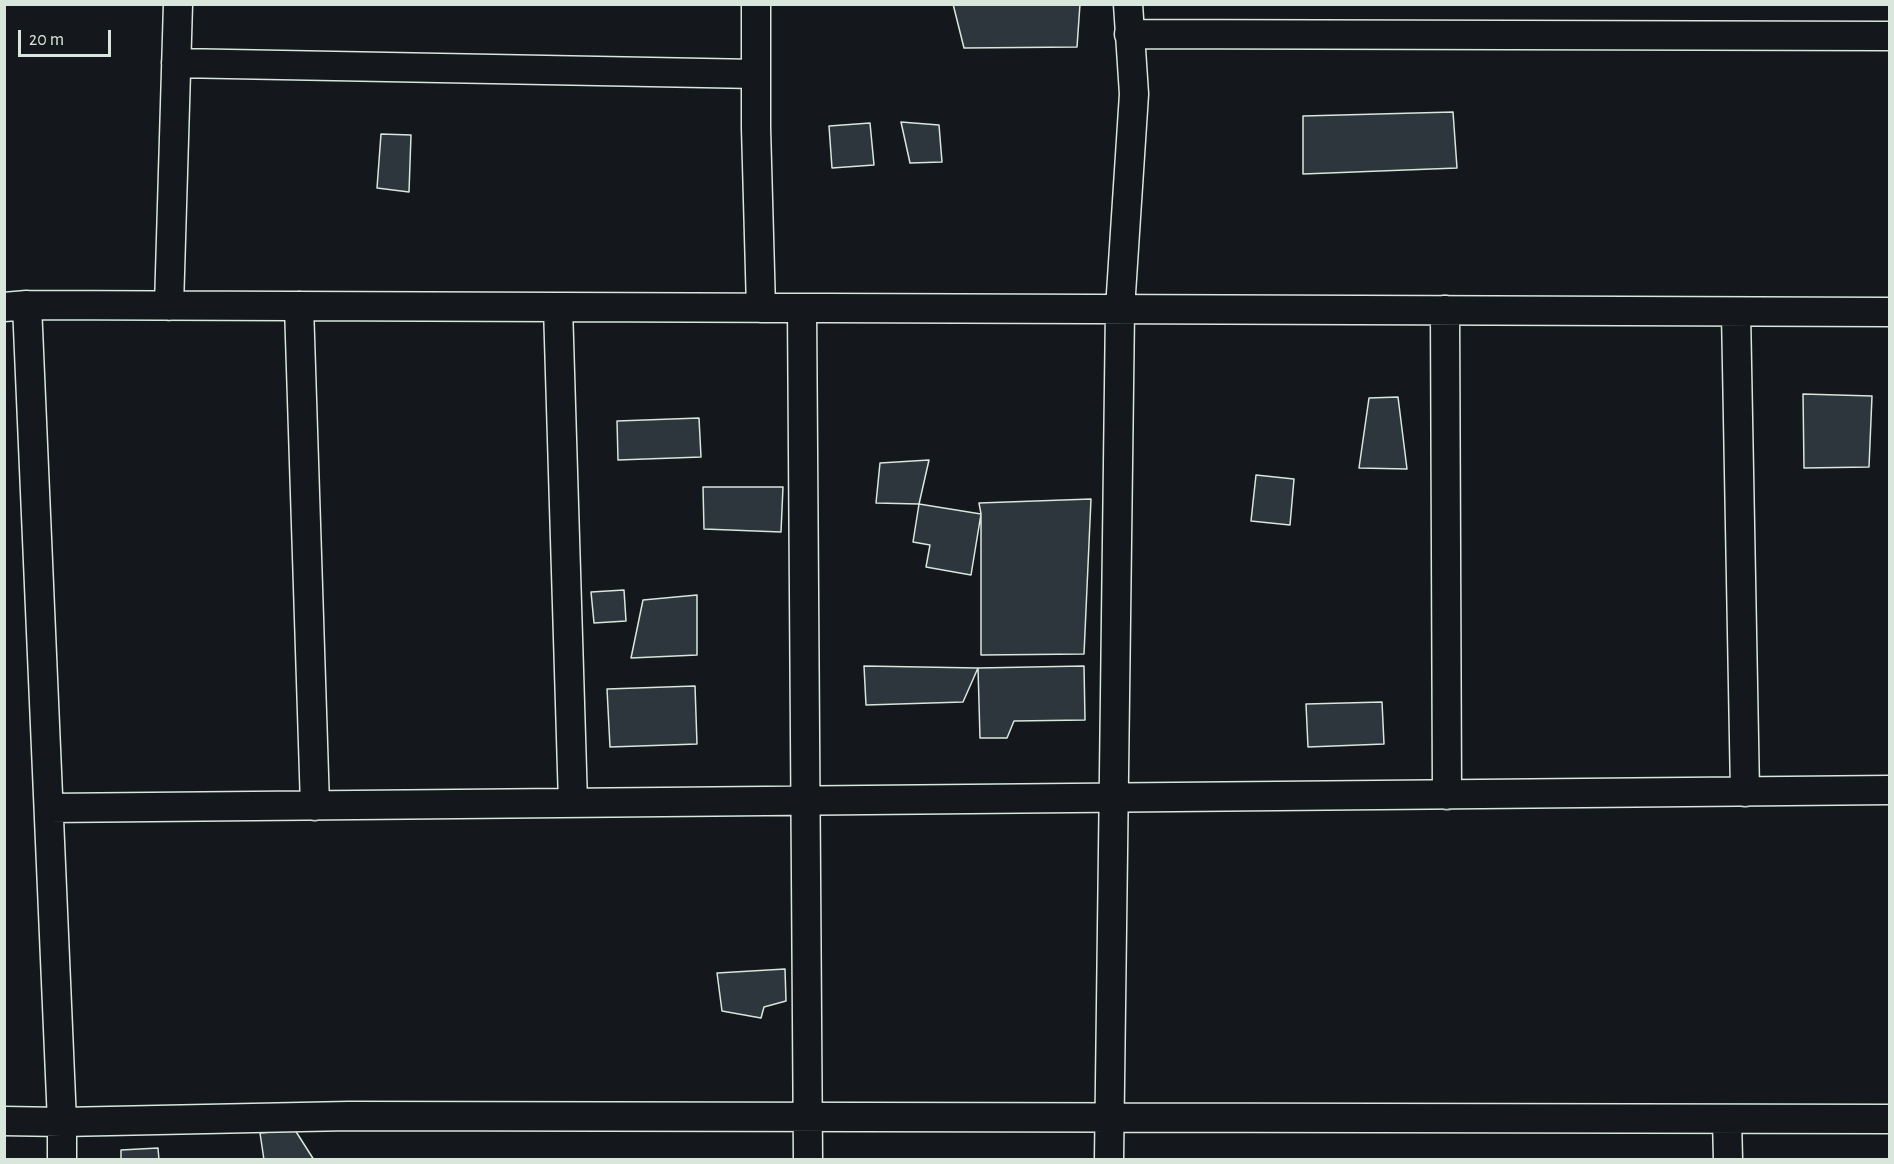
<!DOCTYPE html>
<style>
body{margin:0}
#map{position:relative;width:1894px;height:1164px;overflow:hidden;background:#14181c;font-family:"Alegreya Sans",sans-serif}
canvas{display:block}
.frame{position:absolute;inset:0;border:6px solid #d8e6dc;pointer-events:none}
.scale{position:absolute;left:18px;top:30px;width:93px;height:27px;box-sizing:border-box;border:3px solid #d8e6dc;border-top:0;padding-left:8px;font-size:18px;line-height:21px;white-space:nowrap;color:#d8e6dc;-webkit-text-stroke:4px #14181c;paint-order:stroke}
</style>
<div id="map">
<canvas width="1894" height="1164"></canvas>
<div class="frame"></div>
<div class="scale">20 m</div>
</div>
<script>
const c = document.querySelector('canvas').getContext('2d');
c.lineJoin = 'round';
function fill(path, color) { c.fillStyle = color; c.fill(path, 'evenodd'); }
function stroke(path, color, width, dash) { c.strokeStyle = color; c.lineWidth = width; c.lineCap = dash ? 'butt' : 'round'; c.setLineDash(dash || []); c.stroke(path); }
const building = new Path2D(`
 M953,4H1080L1077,47L964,48Z
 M1453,112L1457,168L1303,174V116Z
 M901,122L939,125L942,162L910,163Z
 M870,123L874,165L832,168L829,126Z
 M381,134L411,135L409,192L377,188Z
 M1803,394L1872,396L1869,467L1804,468Z
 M1398,397L1407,469L1359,468L1369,398Z
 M699,418L701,457L618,460L617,421Z
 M929,460L919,504L876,503L880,463Z
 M1256,475L1294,479L1290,525L1251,521Z
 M703,487H783L781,532L704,529Z
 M1091,499L1084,654L981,655V514L979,503Z
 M919,504L981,514L971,575L926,567L930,545L913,542Z
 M624,590L626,621L594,623L591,592Z
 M697,595V655L631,658L643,600Z
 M864,666L978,668L963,702L866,705Z
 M1084,666L1085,720L1014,721L1007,738H980L978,668Z
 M695,686L697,744L610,747L607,689Z
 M1382,702L1384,744L1308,747L1306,704Z
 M785,969L786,1001L764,1007L761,1018L722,1011L717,973Z
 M295,1130L314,1160H264L260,1133Z
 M158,1148L159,1160H121V1150Z`);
const minor = new Path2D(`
 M756,4V128L761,308
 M1129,34L1890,36
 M176,63L756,74
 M27,305L62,1122V1160
 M169,306L178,4
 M299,306L315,806
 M4,307L27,305L1890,312
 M558,307L573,803
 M802,308L808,1160
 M1445,310L1447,795
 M1736,312L1745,792
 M49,808L1890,790
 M1727,1119L1728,1160
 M4,1121L62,1122L349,1116L1890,1119
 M1109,1160L1120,309L1134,94L1128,4`);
fill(building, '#2c363c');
stroke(building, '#d8e6dc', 1.5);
stroke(minor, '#d8e6dc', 31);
stroke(minor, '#14181c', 28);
</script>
